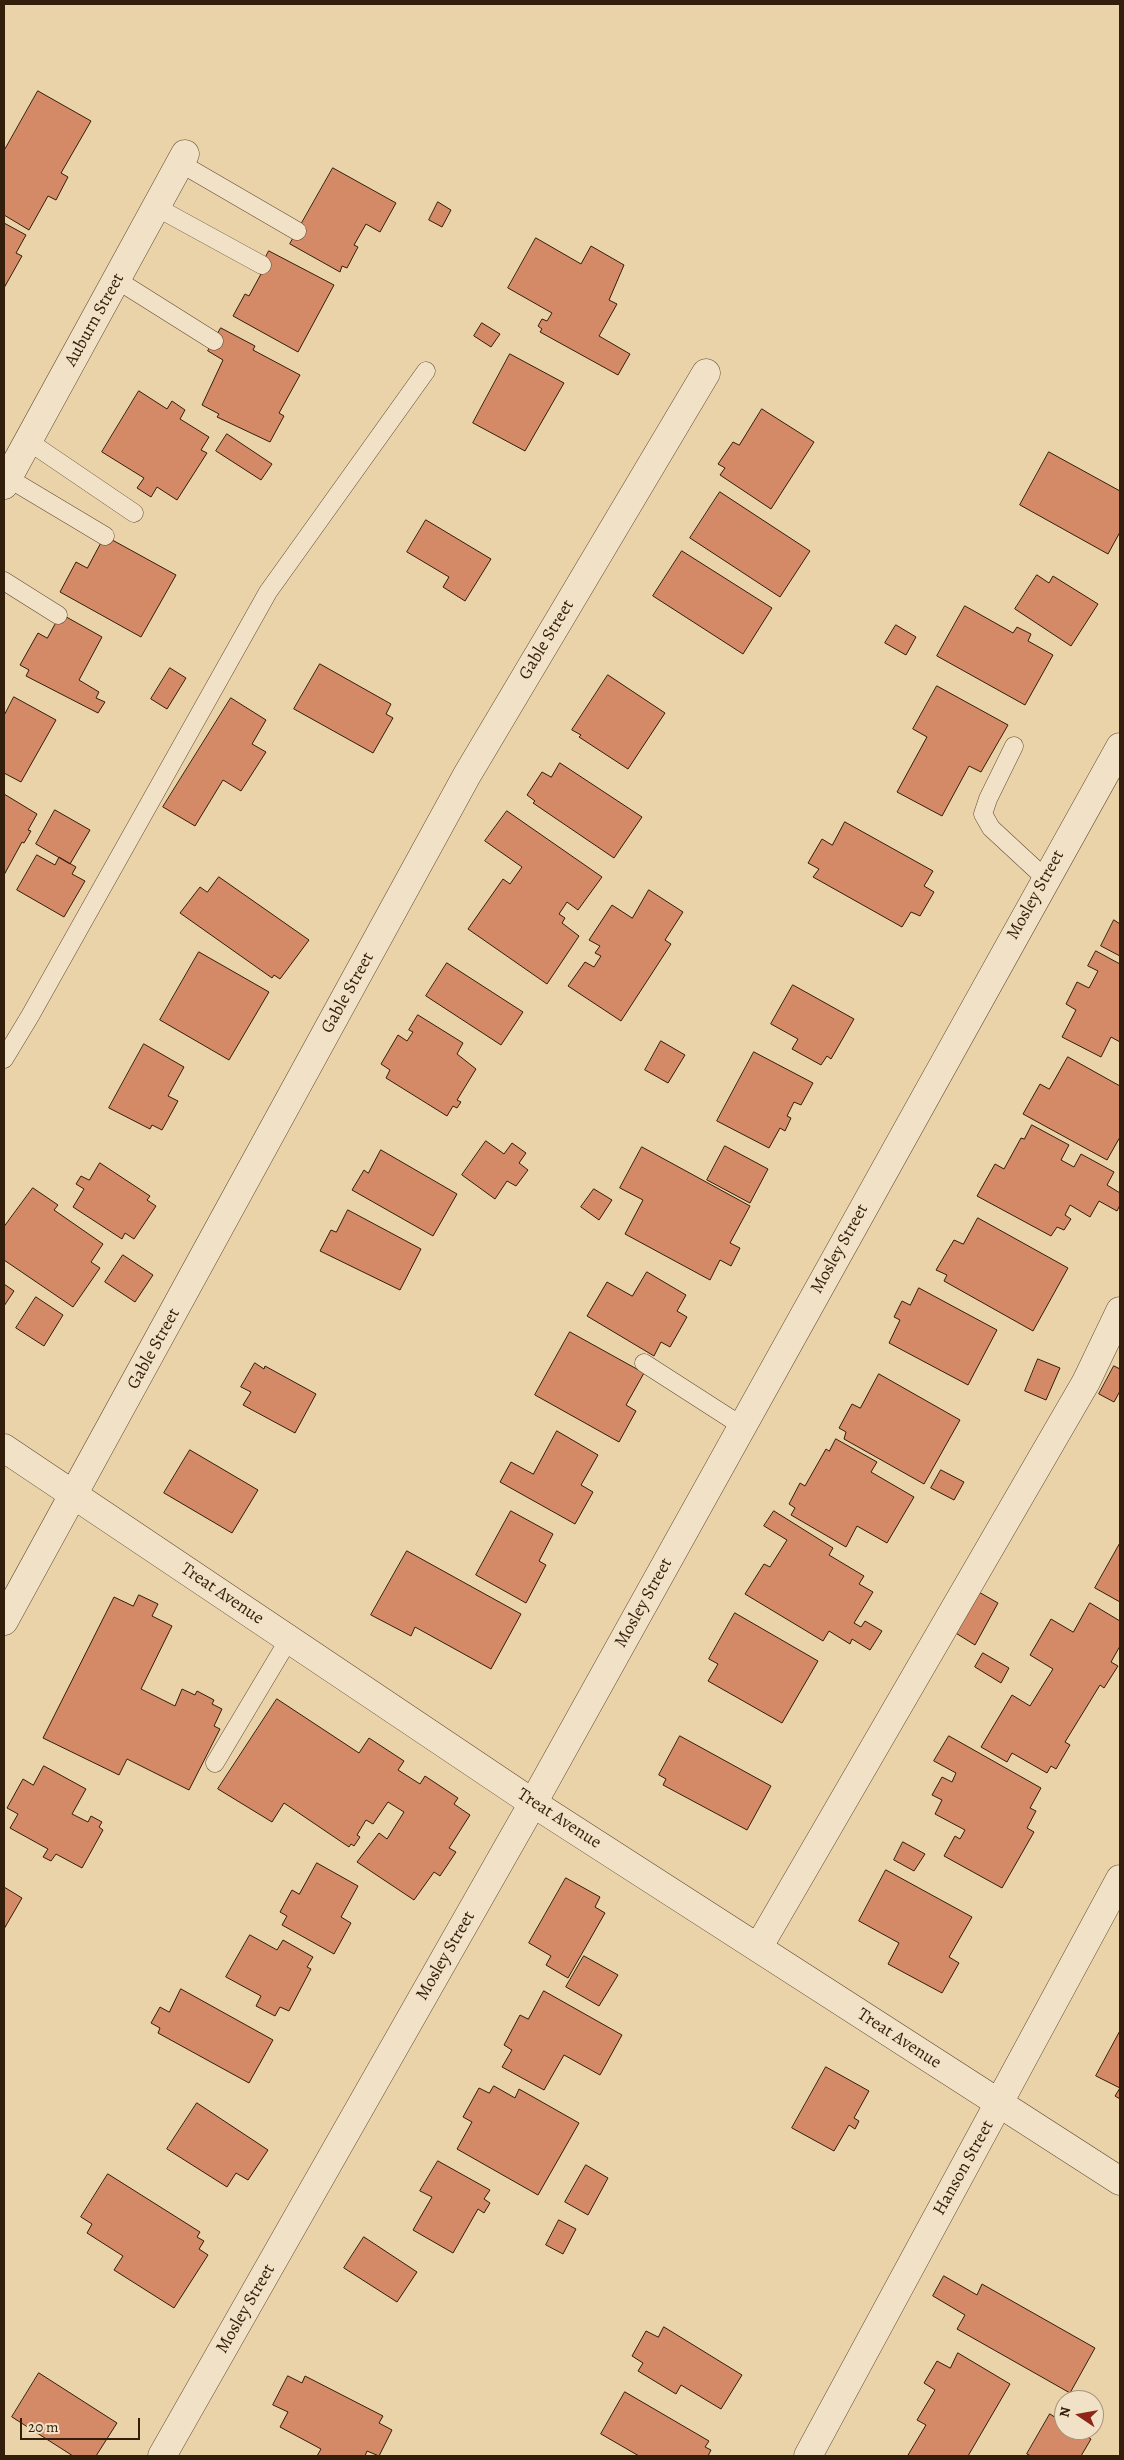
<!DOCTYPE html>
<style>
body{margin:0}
#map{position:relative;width:1124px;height:2460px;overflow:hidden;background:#ead2a9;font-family:Alegreya,serif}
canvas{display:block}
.frame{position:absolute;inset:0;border:5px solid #331e0b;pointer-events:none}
.north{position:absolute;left:1054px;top:2390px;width:50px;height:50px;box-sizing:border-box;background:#f1e2c7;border:1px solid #a5947c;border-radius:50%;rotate:282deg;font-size:14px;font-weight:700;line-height:20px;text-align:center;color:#331e0b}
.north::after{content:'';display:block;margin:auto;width:18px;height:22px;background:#8f2418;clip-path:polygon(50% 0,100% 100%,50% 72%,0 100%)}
.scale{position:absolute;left:20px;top:2418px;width:120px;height:22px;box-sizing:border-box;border:2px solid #331e0b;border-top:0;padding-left:6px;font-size:15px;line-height:18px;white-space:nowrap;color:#331e0b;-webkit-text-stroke:4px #f1e2c7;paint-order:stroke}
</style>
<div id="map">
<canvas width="1124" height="2460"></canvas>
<div class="frame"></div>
<div class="north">N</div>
<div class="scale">20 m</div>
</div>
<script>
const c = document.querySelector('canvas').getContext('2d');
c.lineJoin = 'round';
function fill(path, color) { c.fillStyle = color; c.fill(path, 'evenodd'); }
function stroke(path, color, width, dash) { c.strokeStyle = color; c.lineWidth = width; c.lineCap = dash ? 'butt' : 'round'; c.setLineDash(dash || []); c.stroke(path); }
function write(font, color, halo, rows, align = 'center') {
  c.font = font + ' Alegreya,serif'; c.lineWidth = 4.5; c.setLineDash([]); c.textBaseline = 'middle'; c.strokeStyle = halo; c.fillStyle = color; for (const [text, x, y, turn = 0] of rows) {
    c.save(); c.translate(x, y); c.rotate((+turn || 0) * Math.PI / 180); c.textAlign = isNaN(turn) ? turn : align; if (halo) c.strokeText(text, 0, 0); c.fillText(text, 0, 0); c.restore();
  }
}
const building = new Path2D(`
 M38,91L91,121L61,173L68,177L56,200L48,196L29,230L4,215V151Z
 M333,168L396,203L380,232L366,224L354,245L358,247L347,268L342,266L340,272L290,244Z
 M438,202L451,210L442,227L429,220Z
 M4,223L26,235L16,253L22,256L4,288Z
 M536,238L581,264L591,246L624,265L609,300L617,304L599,336L630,354L618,375L540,332L542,329L538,326L542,319L547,321L552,313L508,288Z
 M269,251L334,285L298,352L233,316L245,294L249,296L261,274L258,272Z
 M482,323L500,334L491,347L474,336Z
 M221,328L255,346L253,350L300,375L279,413L284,416L270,442L217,417L219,414L202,405L223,360L208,351Z
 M510,354L564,383L525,451L473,423Z
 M139,391L167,409L172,401L185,410L180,419L209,437L201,450L207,453L177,500L157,487L151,497L137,488L144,478L102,452Z
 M762,409L814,442L771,509L720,475L725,468L718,464L733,442L739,445Z
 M227,434L272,464L261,480L216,451Z
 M1049,452L1120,491V532L1108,554L1020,505Z
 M720,492L810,551L780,597L690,538Z
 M426,520L491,559L465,601L443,587L449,577L407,552Z
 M105,536L176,575L141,637L60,592L76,562L87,568Z
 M682,551L772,608L743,654L653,596Z
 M1037,575L1049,583L1053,576L1098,604L1071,646L1015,609Z
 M965,606L1013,633L1017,627L1031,634L1028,641L1053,655L1025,705L937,656Z
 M61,614L102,637L79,680L99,692L96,698L105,702L98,713L26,676L29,670L20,665L38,633L47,638Z
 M896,625L916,637L906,655L885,643Z
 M320,664L391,704L386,714L393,718L373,753L294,709Z
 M170,668L186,678L167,709L151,699Z
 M608,675L665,713L628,769L579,737L581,735L572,730Z
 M937,686L1008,725L981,772L969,766L942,816L897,792L927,737L913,729Z
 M14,697L56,720L21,782L4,773V716Z
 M231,698L266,720L252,744L266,752L241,791L223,780L195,826L163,807Z
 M560,763L642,817L614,858L533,803L535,801L527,795L542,772L551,777Z
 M4,794L37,814L28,830L31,831L24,843L22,842L4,875Z
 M55,810L90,830L70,864L36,844Z
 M507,811L602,877L578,910L567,902L559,914L565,918L562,923L579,936L547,984L468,929L503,879L510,884L522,867L485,841Z
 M845,822L933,871L924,886L934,892L920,916L911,912L902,927L813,877L819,869L808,863L822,839L832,845Z
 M37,855L55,865L59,857L76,867L72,874L85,881L64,917L17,890Z
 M219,877L309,940L280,979L274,975L272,978L180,913L200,887L207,892Z
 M649,890L683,912L665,940L671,944L621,1021L568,986L585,962L594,967L601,956L595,953L600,946L589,940L612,905L632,918Z
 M1114,920L1120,924V956L1101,946Z
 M1096,951L1120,964V1042L1111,1037L1101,1057L1062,1037L1076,1010L1066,1004L1077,982L1089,988L1098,971L1088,966Z
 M199,952L269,992L229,1060L160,1020Z
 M447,963L523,1012L501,1045L426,996Z
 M793,985L854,1019L831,1059L827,1056L821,1065L792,1049L798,1039L771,1024Z
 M418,1015L463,1043L457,1054L476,1069L457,1100L461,1102L457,1108L453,1106L447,1116L386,1078L390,1070L381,1064L398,1035L407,1041L413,1032L409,1030Z
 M661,1041L685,1055L668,1083L645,1070Z
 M144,1044L184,1067L168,1096L178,1101L162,1130L152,1125L150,1129L109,1108Z
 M754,1052L813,1083L801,1105L794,1102L787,1116L791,1118L785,1131L780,1128L769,1148L717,1121Z
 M1068,1057L1120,1086V1137L1107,1160L1023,1114L1040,1084L1049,1089Z
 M1032,1125L1069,1145L1061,1160L1074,1167L1081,1154L1114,1172L1107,1185L1120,1193V1205L1117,1211L1099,1201L1090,1217L1070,1205L1065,1215L1071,1219L1064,1230L1057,1227L1051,1236L977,1196L995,1164L1004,1169L1021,1138L1024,1139Z
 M486,1141L504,1154L512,1143L526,1153L519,1163L528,1170L516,1186L507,1181L495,1199L462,1175Z
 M725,1146L768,1169L750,1203L707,1180Z
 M642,1147L750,1206L730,1243L740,1248L731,1266L720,1260L710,1280L625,1234L643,1200L620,1188Z
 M381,1150L457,1194L433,1236L352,1190L364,1170L368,1173Z
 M100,1163L150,1196L147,1200L156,1206L134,1239L125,1233L122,1239L73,1207L84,1189L76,1184L81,1176L89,1180Z
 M33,1188L58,1205L54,1210L103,1244L91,1262L100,1268L73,1307L4,1260V1227Z
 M594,1189L612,1200L599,1220L581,1207Z
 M348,1210L421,1249L400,1290L320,1251L331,1230L336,1232Z
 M978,1218L1068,1268L1033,1331L944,1281L947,1275L936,1270L954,1240L963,1244Z
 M123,1255L153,1275L135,1302L105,1282Z
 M647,1272L686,1295L677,1311L687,1317L670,1347L661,1342L654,1356L587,1316L607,1282L632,1296Z
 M4,1284L14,1291L4,1306Z
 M919,1288L997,1330L968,1385L889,1343L900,1320L894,1317L902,1301L910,1305Z
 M36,1297L63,1315L44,1346L16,1328Z
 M570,1332L644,1373L626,1405L636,1411L619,1442L535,1395Z
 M1038,1359L1060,1368L1046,1400L1025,1391Z
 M255,1363L264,1369L265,1366L316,1394L295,1433L243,1405L251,1392L241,1387Z
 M1114,1366L1120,1369V1391L1114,1402L1099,1394Z
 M879,1374L960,1420L924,1484L844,1439L846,1432L839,1428L852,1404L860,1408Z
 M557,1431L598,1455L581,1485L593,1492L575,1524L500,1482L511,1462L533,1474Z
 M836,1439L877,1462L871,1472L914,1497L887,1543L857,1526L846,1547L791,1515L795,1508L789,1504L800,1483L805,1486L826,1449L829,1451Z
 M190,1450L258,1490L232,1533L164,1493Z
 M941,1470L964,1482L954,1500L931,1488Z
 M511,1511L553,1534L539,1561L546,1565L526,1603L476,1575Z
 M774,1511L833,1548L829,1555L864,1576L859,1584L873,1592L854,1623L861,1627L865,1621L882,1631L870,1650L852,1639L850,1644L829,1631L823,1641L745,1594L764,1564L770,1567L787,1540L764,1526Z
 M1120,1543V1602L1095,1588Z
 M407,1551L521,1614L491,1669L415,1627L411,1636L371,1615Z
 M977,1591L998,1603L975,1645L954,1632Z
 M139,1595L158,1604L152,1616L172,1626L141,1689L175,1706L182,1689L195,1695L197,1691L214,1700L212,1704L222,1709L214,1726L220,1729L189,1790L127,1759L119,1775L43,1738L114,1597L133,1606Z
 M1090,1603L1120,1621V1646L1111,1662L1118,1666L1104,1688L1100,1685L1065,1742L1070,1745L1056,1769L1051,1766L1047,1773L1012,1753L1007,1762L981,1747L1012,1695L1030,1706L1053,1669L1030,1655L1051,1619L1073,1632Z
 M735,1613L818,1661L782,1723L708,1681L718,1664L709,1659Z
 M983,1653L1009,1668L1001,1683L975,1667Z
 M277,1699L359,1753L369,1738L404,1761L398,1770L420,1784L425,1776L458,1798L454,1804L470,1815L449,1848L456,1852L440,1876L434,1872L414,1900L357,1862L379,1833L387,1839L404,1812L388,1802L373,1824L366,1820L357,1835L360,1837L354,1846L351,1844L349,1847L284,1803L272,1822L218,1789Z
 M680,1736L771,1786L747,1830L663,1785L666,1779L659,1775Z
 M949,1736L1041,1788L1030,1808L1036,1811L1027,1828L1034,1832L1002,1888L944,1856L955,1836L960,1839L965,1830L935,1814L942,1800L932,1795L942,1777L952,1782L956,1773L934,1761Z
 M44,1766L86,1789L72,1814L88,1822L91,1816L102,1822L99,1827L103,1830L82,1868L56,1854L51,1861L43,1857L48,1849L10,1828L18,1814L7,1808L23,1779L33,1785Z
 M903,1842L925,1854L914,1871L894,1860Z
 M317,1863L358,1886L341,1917L351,1923L334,1954L282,1925L287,1916L280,1912L292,1890L299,1894Z
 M886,1870L972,1917L949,1957L959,1963L942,1993L888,1964L899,1943L859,1921Z
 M566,1878L600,1897L595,1907L605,1913L568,1978L546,1965L551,1956L529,1943Z
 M4,1887L22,1898L4,1929Z
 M250,1935L277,1950L283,1940L313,1957L307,1967L311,1969L289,2011L280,2007L275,2016L256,2006L261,1996L226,1977Z
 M584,1956L618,1975L599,2006L566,1987Z
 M181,1989L273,2040L249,2083L158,2033L160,2028L151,2023L160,2007L169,2012Z
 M544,1991L622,2035L600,2075L564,2055L544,2090L502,2067L512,2050L504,2045L520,2015L528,2019Z
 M1120,2031V2099L1115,2096L1120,2088L1096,2076Z
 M826,2067L869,2091L854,2118L859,2121L855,2129L849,2125L834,2151L792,2128Z
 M494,2086L515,2098L519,2089L579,2123L538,2195L457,2149L472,2122L463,2117L479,2088L489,2093Z
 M197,2103L268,2150L248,2180L236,2173L227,2187L167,2149Z
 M438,2161L490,2190L484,2199L490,2203L484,2213L478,2209L453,2253L413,2230L432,2197L420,2191Z
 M586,2165L608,2178L588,2215L565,2202Z
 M108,2174L200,2232L197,2237L204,2241L199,2249L208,2255L174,2308L114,2270L123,2256L87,2233L92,2224L81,2217Z
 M559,2220L576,2229L563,2254L546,2245Z
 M364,2237L417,2272L397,2302L344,2268Z
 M944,2276L977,2295L982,2284L1095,2348L1070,2393L957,2329L965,2315L933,2296Z
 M664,2327L742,2375L721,2409L681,2385L676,2394L638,2371L643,2363L632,2356L646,2331L658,2337Z
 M958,2353L1010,2384L968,2456H911L908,2455L926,2425L917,2420L935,2390L924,2383L937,2361L950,2368Z
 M39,2373L117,2423L96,2456H73L12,2417Z
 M288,2376L302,2383L305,2376L383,2416L379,2423L392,2430L379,2456L367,2451L365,2456H317L321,2449L280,2427L288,2412L273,2405Z
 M625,2392L709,2441L705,2447L711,2450L708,2456H639L601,2434Z
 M1050,2414L1064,2423V2430H1076L1091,2439L1081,2456H1031L1027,2454Z`);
const service = new Path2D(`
 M180,163L297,231
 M156,207L262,265
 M117,280L214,341
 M28,441L134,513
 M8,478L105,536
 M4,581L58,615
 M1014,746L988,799L983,814L991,828L1045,878
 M4,1059L30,1016L268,592L426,371
 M644,1363L742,1426
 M215,1763L289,1639`);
const minor = new Path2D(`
 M4,485L185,154
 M4,1448L533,1803L1120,2181
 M4,1621L467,775L706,373
 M758,1948L1086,1382L1120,1311
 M162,2456L533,1803L1120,747
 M808,2456L1120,1879`);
const streetNames = [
 ["Auburn Street",95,320,-61],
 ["Gable Street",547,640,-59],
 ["Mosley Street",1036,895,-61],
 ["Gable Street",348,993,-61],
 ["Mosley Street",840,1249,-61],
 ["Gable Street",154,1349,-61],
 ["Treat Avenue",222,1594,34],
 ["Mosley Street",644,1603,-61],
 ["Treat Avenue",559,1819,33],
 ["Mosley Street",446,1956,-60],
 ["Treat Avenue",899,2039,33],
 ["Hanson Street",964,2168,-61],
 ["Mosley Street",246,2309,-60]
];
fill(building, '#d48967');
stroke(building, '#331e0b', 1);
stroke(service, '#614b32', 19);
stroke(minor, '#614b32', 29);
stroke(service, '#f1e2c7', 18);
stroke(minor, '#f1e2c7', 28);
write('18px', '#331e0b', '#f1e2c7', streetNames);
</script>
